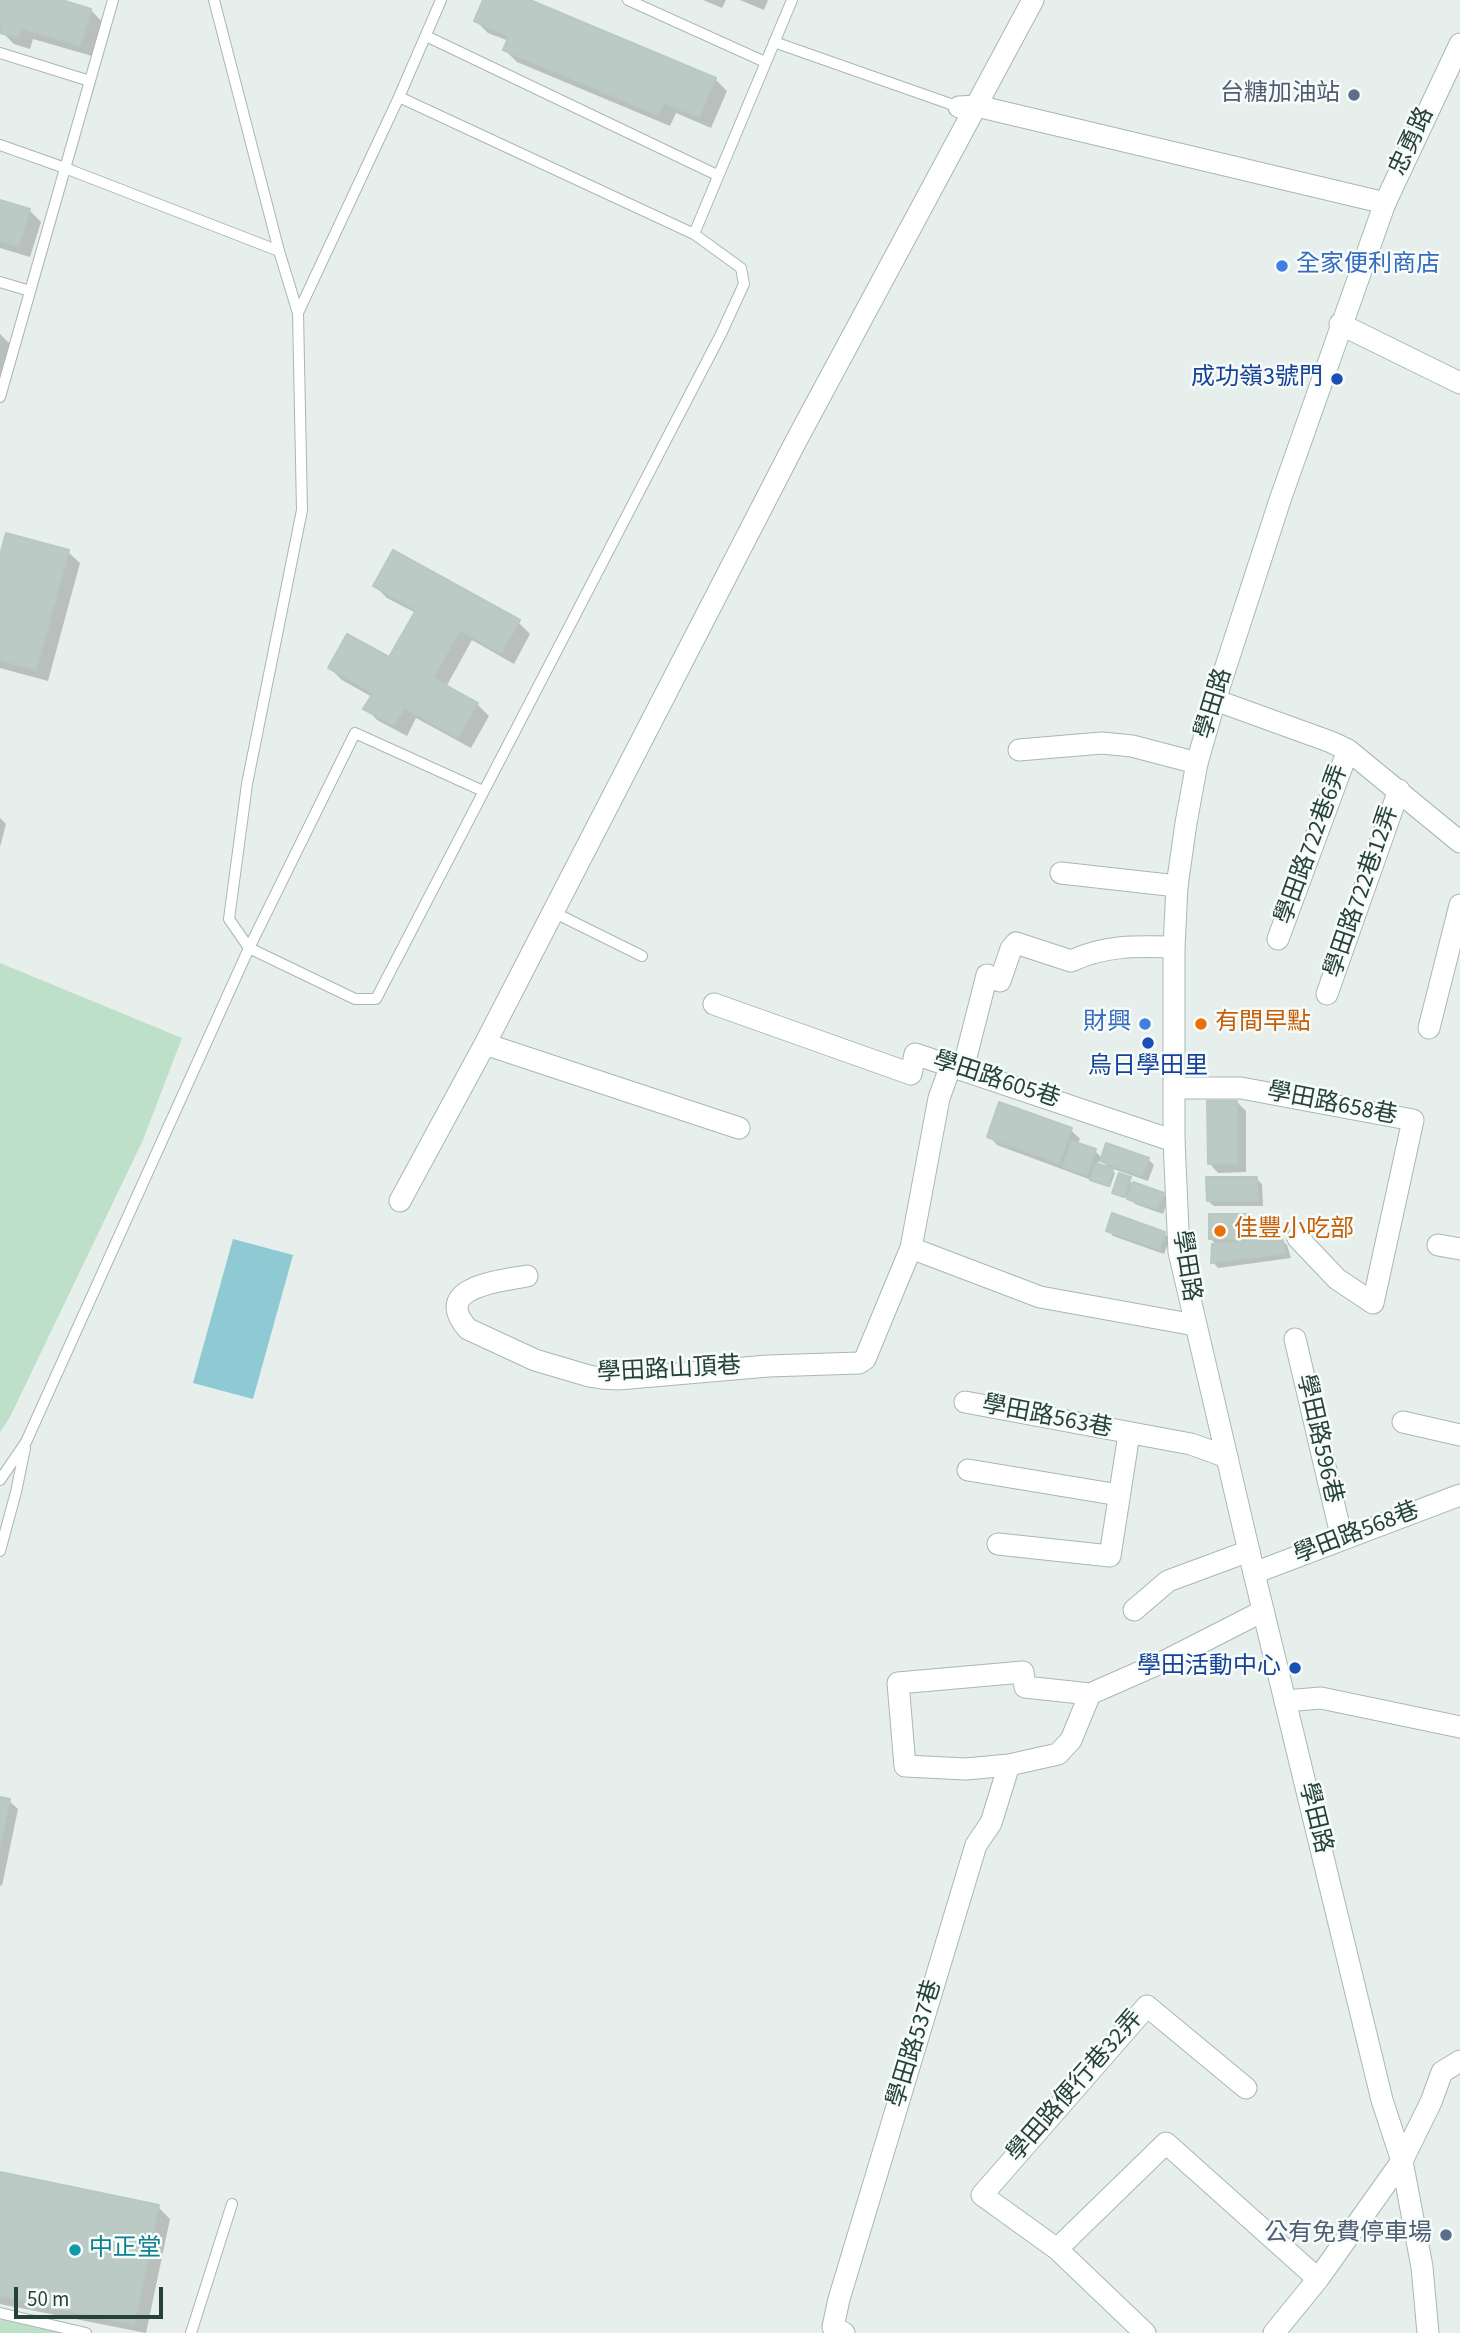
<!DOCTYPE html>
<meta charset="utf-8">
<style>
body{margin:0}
#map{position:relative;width:1460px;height:2333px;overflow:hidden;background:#e6efeb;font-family:"Source Sans 3",sans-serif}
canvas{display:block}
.scale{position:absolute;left:14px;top:2287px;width:149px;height:32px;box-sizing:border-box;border:4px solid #24423a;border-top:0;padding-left:9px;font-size:21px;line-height:24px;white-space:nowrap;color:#24423a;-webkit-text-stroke:5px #f7fbf9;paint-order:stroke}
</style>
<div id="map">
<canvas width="1460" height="2333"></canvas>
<div class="scale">50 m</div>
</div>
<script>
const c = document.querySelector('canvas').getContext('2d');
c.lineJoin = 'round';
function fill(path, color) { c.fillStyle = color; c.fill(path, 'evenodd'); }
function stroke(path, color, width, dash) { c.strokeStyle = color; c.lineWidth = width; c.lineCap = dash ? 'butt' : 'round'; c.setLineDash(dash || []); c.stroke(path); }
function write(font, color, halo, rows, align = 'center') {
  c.font = font + ' "Source Sans 3","Noto Sans TC",sans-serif'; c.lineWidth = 5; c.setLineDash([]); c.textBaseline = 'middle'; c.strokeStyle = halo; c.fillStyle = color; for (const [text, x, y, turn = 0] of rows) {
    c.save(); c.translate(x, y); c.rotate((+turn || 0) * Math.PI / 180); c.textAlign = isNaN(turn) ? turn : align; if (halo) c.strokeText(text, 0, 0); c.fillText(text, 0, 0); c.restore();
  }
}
const green = new Path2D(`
 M0,963L182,1038L143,1140L10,1417L0,1432Z
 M0,2313L86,2333H0Z`);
const water = new Path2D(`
 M233,1239L293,1255L253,1399L193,1383Z`);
const shadow = new Path2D(`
 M0,0H56L91,10L102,22L92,56L33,39L30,49L14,44L0,30Z
 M485,0H526L715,79L727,91L711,128L676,113L670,126L517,62L505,50L509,41L488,33L476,21Z
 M703,0H726L722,8Z
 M740,0H768L764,10Z
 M0,202L29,210L41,222L30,257L0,248Z
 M0,334L12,346L0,380Z
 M68,552L80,563L48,681L0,668V561Z
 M375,586L518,622L530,634L514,664L472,640L446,687L477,704L489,716L471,748L416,718L407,736L377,720L366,708L372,697L342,680L330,668L390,659L416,613L387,598Z
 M0,818L6,824L0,847Z
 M1237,1102L1246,1111V1172L1218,1173L1210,1164Z
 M1071,1130L1080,1139L1077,1145L1095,1151L1103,1159H1148L1154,1165L1148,1181L1108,1167L1115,1173L1110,1187L997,1145L989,1136ZM1100,1159L1111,1170L1097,1165Z
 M1130,1178L1131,1183L1163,1194L1168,1200L1163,1214L1135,1204L1127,1196L1126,1198L1114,1193Z
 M1257,1179L1262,1184L1263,1206H1214L1208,1201Z
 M1248,1216L1254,1222L1256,1242L1281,1239L1287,1245L1291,1258L1218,1268L1213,1262L1217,1245L1211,1239Z
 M1108,1230L1164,1233L1170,1239L1164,1254L1113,1236Z
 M0,1799L9,1801L18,1809L2,1886L0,1885Z
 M0,2174L158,2207L170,2219L146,2333L0,2304Z`);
const building = new Path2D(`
 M0,0H62L91,9L80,46L21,28L18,38L0,33L2,24L0,23Z
 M483,0H530L716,78L699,117L664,103L658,115L503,50L509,36L474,21Z
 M0,200L30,209L19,246L0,241Z
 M6,533L69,550L36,670L0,660V555Z
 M393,550L520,620L501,653L460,630L433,678L478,703L458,738L404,708L394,725L363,709L373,693L328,668L347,634L389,657L416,610L373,586Z
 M1207,1101H1237L1238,1164H1208Z
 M999,1102L1072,1128L1059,1163L987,1137Z
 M1072,1141L1096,1149L1087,1175L1063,1167Z
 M1106,1143L1149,1158L1142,1176L1100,1161Z
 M1096,1163L1113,1169L1108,1186L1090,1180Z
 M1119,1173L1131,1177L1124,1197L1112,1193Z
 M1206,1177H1257L1258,1201H1207Z
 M1133,1182L1164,1193L1157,1209L1127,1199Z
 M1112,1213L1165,1232L1159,1249L1106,1231Z
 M1209,1214H1249V1227H1209Z
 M1209,1227H1251V1239H1209Z
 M1282,1238L1286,1253L1211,1263L1212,1244Z
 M0,1797L10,1799L0,1846Z
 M0,2172L159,2205L134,2324L0,2296Z`);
const service = new Path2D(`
 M214,0L279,251L298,313L302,510L247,784L229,919L249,948L355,999H376L721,334L744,284L741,268L694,234L399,97
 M628,0L765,62
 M426,36L717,175
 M774,42L959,107
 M0,53L90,81
 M0,145L65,168L279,251
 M694,234L792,0
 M0,282L30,291
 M298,313L399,97L441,0
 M0,397L113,0
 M553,912L642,956
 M0,1480L26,1442L249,948L355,733L483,791
 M0,1551L16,1492L25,1448
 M0,2313L86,2333
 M191,2333L232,2204`);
const minor = new Path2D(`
 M959,107L977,106L1385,203
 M1340,324L1460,383
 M1215,700L1331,742L1348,750L1460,842
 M1019,750L1102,743L1132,746L1197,763
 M1061,873L1177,886
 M1278,939L1348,750
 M1327,994L1399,790
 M714,1004L911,1074L915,1054L1174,1141
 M1429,1028L1460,905
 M485,1044L739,1128
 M963,1069L987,975L1000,981L1011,949L1016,943L1071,961C1105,945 1136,946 1174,947
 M1175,1088H1241L1413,1120L1373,1303L1337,1279L1298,1238
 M400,1201L485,1044L795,443L1033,0
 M1438,1245L1460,1249
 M911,1248L1040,1297L1195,1325
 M527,1276C501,1281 430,1287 468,1329L535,1360L589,1376L601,1378L618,1379L768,1366L859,1363L865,1359L911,1248L939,1098L951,1065
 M1295,1339L1342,1539
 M965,1402L1191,1444L1227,1457
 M1403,1422L1460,1435
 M968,1470L1119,1495
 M998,1544L1110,1556L1129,1434
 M1254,1573L1460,1495
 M1134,1610L1168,1581L1249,1551
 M1285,1701L1321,1698L1460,1727
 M1009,1765L966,1769L905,1766L898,1683L1023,1672L1025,1687L1090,1694L1165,1661L1263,1611
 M1057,2249L1166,2143L1318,2279
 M844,2333L833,2327L839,2299L976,1845L991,1823L1009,1765L1058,1754L1071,1740L1090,1694
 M1145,2333L1057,2249L982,2195L1147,2006L1246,2088
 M1274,2333L1318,2279L1402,2161L1431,2102L1442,2072L1460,2061`);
const secondary = new Path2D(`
 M1428,2333L1422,2267L1402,2161L1382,2100L1254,1573L1179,1252L1174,1141V947L1177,886L1186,823L1197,763L1215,700L1280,500L1385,203L1460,44`);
const markers = [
 [1354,95,7,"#5c6f8a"],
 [1282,266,7,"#3f7fe0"],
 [1337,379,7,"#1a4fb4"],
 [1145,1024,7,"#3f7fe0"],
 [1201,1024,7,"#e8710a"],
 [1148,1043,7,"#1a4fb4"],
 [1220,1231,7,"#e8710a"],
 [1295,1668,7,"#1a4fb4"],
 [1446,2235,7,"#5c6f8a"],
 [75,2250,7,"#0f9aa8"]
];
const serviceNames = [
 ["台糖加油站",1340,95],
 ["公有免費停車場",1432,2235]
];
const streetNames = [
 ["忠勇路",1413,142,-65],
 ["學田路",1215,704,-73],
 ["學田路722巷6弄",1313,845,-70],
 ["學田路722巷12弄",1363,892,-71],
 ["學田路605巷",996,1081,18],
 ["學田路658巷",1332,1105,11],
 ["學田路",1185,1266,81],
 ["學田路山頂巷",669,1371,-3],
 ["學田路563巷",1047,1418,11],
 ["學田路596巷",1318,1439,77],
 ["學田路568巷",1357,1534,-21],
 ["學田路",1314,1818,76],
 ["學田路537巷",916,2044,-73],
 ["學田路便行巷32弄",1076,2087,-49]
];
const shopNames = [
 ["全家便利商店",1296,266],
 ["財興",1131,1024,"right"]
];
const transitNames = [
 ["成功嶺3號門",1323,379],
 ["烏日學田里",1148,1068,"center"],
 ["學田活動中心",1281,1668]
];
const foodNames = [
 ["有間早點",1215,1024],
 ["佳豐小吃部",1234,1231]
];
const cultureNames = [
 ["中正堂",89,2250]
];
fill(green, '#bfe0c8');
fill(water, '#8ec9d4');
fill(shadow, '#0003');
fill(building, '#bbcac4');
stroke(building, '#b8c9c2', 2);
stroke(service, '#a8b8b2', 12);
stroke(minor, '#a8b8b2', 23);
stroke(secondary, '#a4bbb3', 23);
stroke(service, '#fff', 10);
stroke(minor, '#fff', 21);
stroke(secondary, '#fff', 21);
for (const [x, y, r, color] of markers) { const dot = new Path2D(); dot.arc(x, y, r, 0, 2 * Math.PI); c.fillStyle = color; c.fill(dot); stroke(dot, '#f7fbf9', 2.5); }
write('24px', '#4e5e75', '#f7fbf9', serviceNames, 'right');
write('24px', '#24423a', '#f7fbf9', streetNames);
write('24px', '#366cbe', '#f7fbf9', shopNames, 'left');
write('24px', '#164399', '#f7fbf9', transitNames, 'right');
write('24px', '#c56008', '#f7fbf9', foodNames, 'left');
write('24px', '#0d838f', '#f7fbf9', cultureNames, 'left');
</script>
